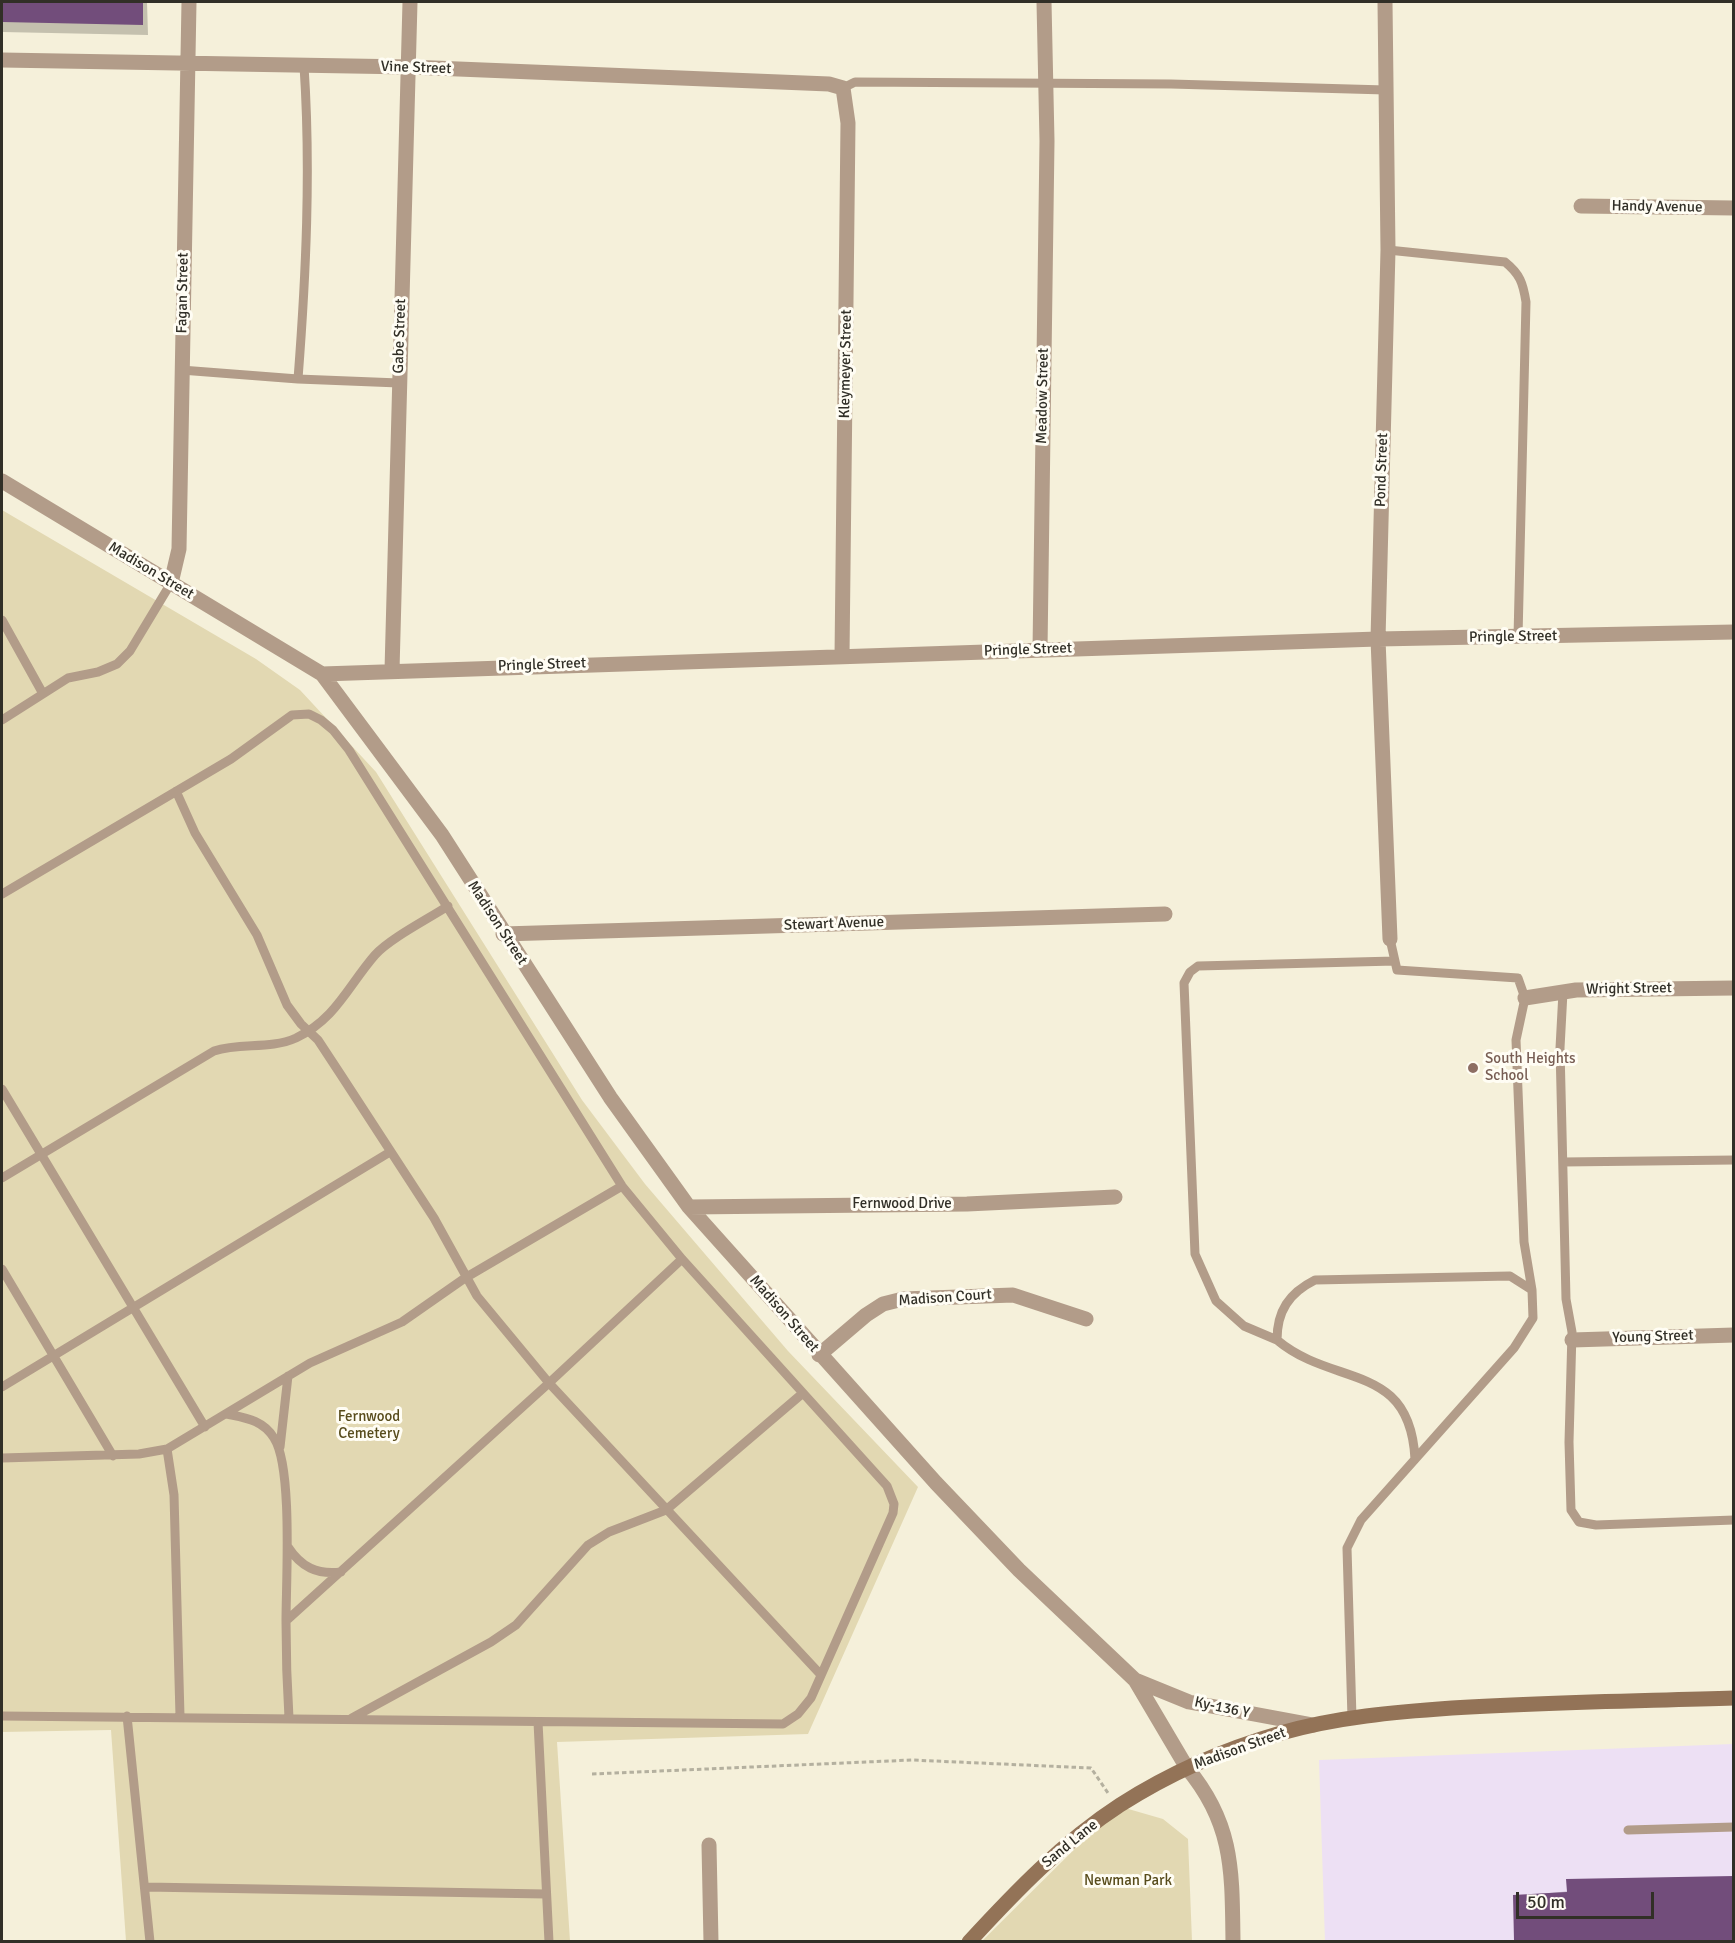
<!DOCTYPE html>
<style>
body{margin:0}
#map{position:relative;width:1735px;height:1943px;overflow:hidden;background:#f5f0da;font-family:Signika,sans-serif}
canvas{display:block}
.frame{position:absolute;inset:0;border:3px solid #312f27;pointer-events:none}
.scale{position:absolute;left:1516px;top:1892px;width:138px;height:27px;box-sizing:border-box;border:3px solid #312f27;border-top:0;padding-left:8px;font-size:18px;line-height:21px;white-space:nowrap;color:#312f27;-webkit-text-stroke:4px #fffdf4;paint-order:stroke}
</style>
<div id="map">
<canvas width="1735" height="1943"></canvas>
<div class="frame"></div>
<div class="scale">50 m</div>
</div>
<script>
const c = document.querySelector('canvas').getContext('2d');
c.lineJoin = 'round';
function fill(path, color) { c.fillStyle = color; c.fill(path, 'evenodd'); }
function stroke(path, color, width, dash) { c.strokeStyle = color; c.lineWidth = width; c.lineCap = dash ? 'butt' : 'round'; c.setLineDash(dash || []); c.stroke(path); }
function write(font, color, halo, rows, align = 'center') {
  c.font = font + ' Signika,sans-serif'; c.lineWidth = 6; c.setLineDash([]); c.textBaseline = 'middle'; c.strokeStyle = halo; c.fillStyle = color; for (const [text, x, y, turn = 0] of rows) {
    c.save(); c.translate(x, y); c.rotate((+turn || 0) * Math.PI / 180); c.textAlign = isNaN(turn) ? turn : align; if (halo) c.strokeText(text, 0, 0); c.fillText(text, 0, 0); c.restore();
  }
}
const industrial = new Path2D(`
 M1733,1744V1941H1325L1319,1760Z`);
const green = new Path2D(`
 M2,510L256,659L300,690L376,772L582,1100L645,1184L788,1351L918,1487L808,1734L557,1742L570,1941H126L111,1730L2,1732Z
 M1118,1806L1163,1819L1188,1839L1192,1941L981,1942Z`);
const shadow = new Path2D(`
 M2,2H147L148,35L2,32Z
 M1734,1877V1942H1515L1514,1896Z`);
const building = new Path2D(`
 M2,2H143V25L2,22Z
 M1734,1876V1941H1514L1513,1895L1567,1892L1566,1879Z`);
const path = new Path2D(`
 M592,1774L912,1760L1091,1768L1108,1793`);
const service = new Path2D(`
 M843,88L855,82L1171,84L1386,90
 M1388,250L1505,262C1520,274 1523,283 1526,302L1518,637
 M181,370L298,379L399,383
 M298,379C306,275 311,170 304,66
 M2,620L42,692
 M2,720L68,678L98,672L117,664L130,651L171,583
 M176,791L195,833L257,935L287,1005L301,1024L318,1040L341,1075L434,1218L477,1296L549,1383L821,1675
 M2,894L231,759L292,715L309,714L321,720L333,730L349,750L622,1186L682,1259L887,1486L894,1504L893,1513L811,1698L798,1714L783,1724L2,1716
 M1390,939L1397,970L1518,978L1525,998L1516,1040L1524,1242L1532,1290
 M1563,992L1560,1048L1566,1299L1572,1332L1569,1442L1571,1510L1579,1522L1596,1525L1734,1520
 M2,1089L205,1427
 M1563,1162L1734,1160
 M2,1178L214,1051C241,1042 269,1050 296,1038C336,1019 348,986 375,955C389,939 428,919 448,906
 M2,1269L113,1456
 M1277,1340L1244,1326L1216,1301L1195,1254L1184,983L1190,972L1198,966L1395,961
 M2,1387L390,1152
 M227,1414C246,1418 263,1420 274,1438C293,1467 286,1583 286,1621C286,1654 287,1686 289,1718
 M280,1447L288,1376
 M167,1449L174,1495L180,1716
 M2,1458L139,1454L167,1449L310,1363L402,1322L465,1278L622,1186
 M288,1547C301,1567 317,1575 341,1572
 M286,1621L549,1383L682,1259
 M127,1716L150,1942
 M352,1718L491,1642L516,1625L588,1545L609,1532L666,1510L803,1393
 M1352,1718L1347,1548L1361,1520L1514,1348L1533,1318L1532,1290L1510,1276L1315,1280C1289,1293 1277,1311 1277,1340C1334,1388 1410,1361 1415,1459
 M538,1722L549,1942
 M1628,1830L1734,1827
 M146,1887L545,1894`);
const minor = new Path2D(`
 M1385,2L1388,250L1378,639L1390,939
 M2,60L409,67L829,84L843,88L848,123L842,656
 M1581,206L1734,208
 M2,481L322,674L442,835L610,1097L689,1207L936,1483L1019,1570L1135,1680L1187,1768
 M171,583L179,549L189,2
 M1040,650L1047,141L1044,2
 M392,670L410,2
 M322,674L1378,639L1734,632
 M503,934L1165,914
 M1525,998L1576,990L1734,988
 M689,1207L967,1204L1115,1197
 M1572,1340L1734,1335
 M819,1355L866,1315L883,1304L903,1299L1013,1295L1086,1319
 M1135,1680L1189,1702L1313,1725
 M709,1845L711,1942`);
const tertiary = new Path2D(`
 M1187,1768C1234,1824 1232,1872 1233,1942`);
const secondary = new Path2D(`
 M969,1942C1015,1892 1063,1842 1120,1805C1170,1773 1225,1749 1281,1733C1337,1717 1395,1712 1452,1708C1546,1702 1640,1701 1734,1698`);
const markers = [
 [1473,1068,6,"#8d6e63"]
];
const streetNames = [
 ["Vine Street",416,68,2],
 ["Handy Avenue",1657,207,1],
 ["Fagan Street",183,293,-89],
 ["Gabe Street",400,336,-88],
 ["Kleymeyer Street",846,364,-89],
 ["Meadow Street",1043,396,-89],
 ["Pond Street",1382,470,-88],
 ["Madison Street",151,571,31],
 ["Pringle Street",1513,637,-1],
 ["Pringle Street",1028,650,-2],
 ["Pringle Street",542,665,-2],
 ["Madison Street",497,923,57],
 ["Stewart Avenue",834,924,-2],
 ["Wright Street",1629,989,-1],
 ["Fernwood Drive",902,1204],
 ["Madison Court",945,1298,-4],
 ["Madison Street",784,1314,49],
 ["Young Street",1653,1337,-2],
 ["Ky-136 Y",1222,1708,12],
 ["Madison Street",1240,1749,-20],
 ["Sand Lane",1070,1844,-39]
];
const educationNames = [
 ["South Heights",1485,1059],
 ["School",1485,1076]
];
const parkNames = [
 ["Fernwood",369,1417],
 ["Cemetery",369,1434],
 ["Newman Park",1128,1881]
];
fill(industrial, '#ede0f4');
fill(green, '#e2d8b2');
fill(shadow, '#0003');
fill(building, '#724d7b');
stroke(path, '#b4b09f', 3, [4.5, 3]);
stroke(service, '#b29c89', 9);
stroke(minor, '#b29c89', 15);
stroke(tertiary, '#b29c89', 15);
stroke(secondary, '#937357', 15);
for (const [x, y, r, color] of markers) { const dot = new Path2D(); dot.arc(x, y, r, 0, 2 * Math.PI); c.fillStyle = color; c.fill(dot); stroke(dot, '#fffdf4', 2); }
write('15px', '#312f27', '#fffdf4', streetNames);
write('15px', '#785e54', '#fffdf4', educationNames, 'left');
write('15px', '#584c1c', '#fffdf4', parkNames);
</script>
